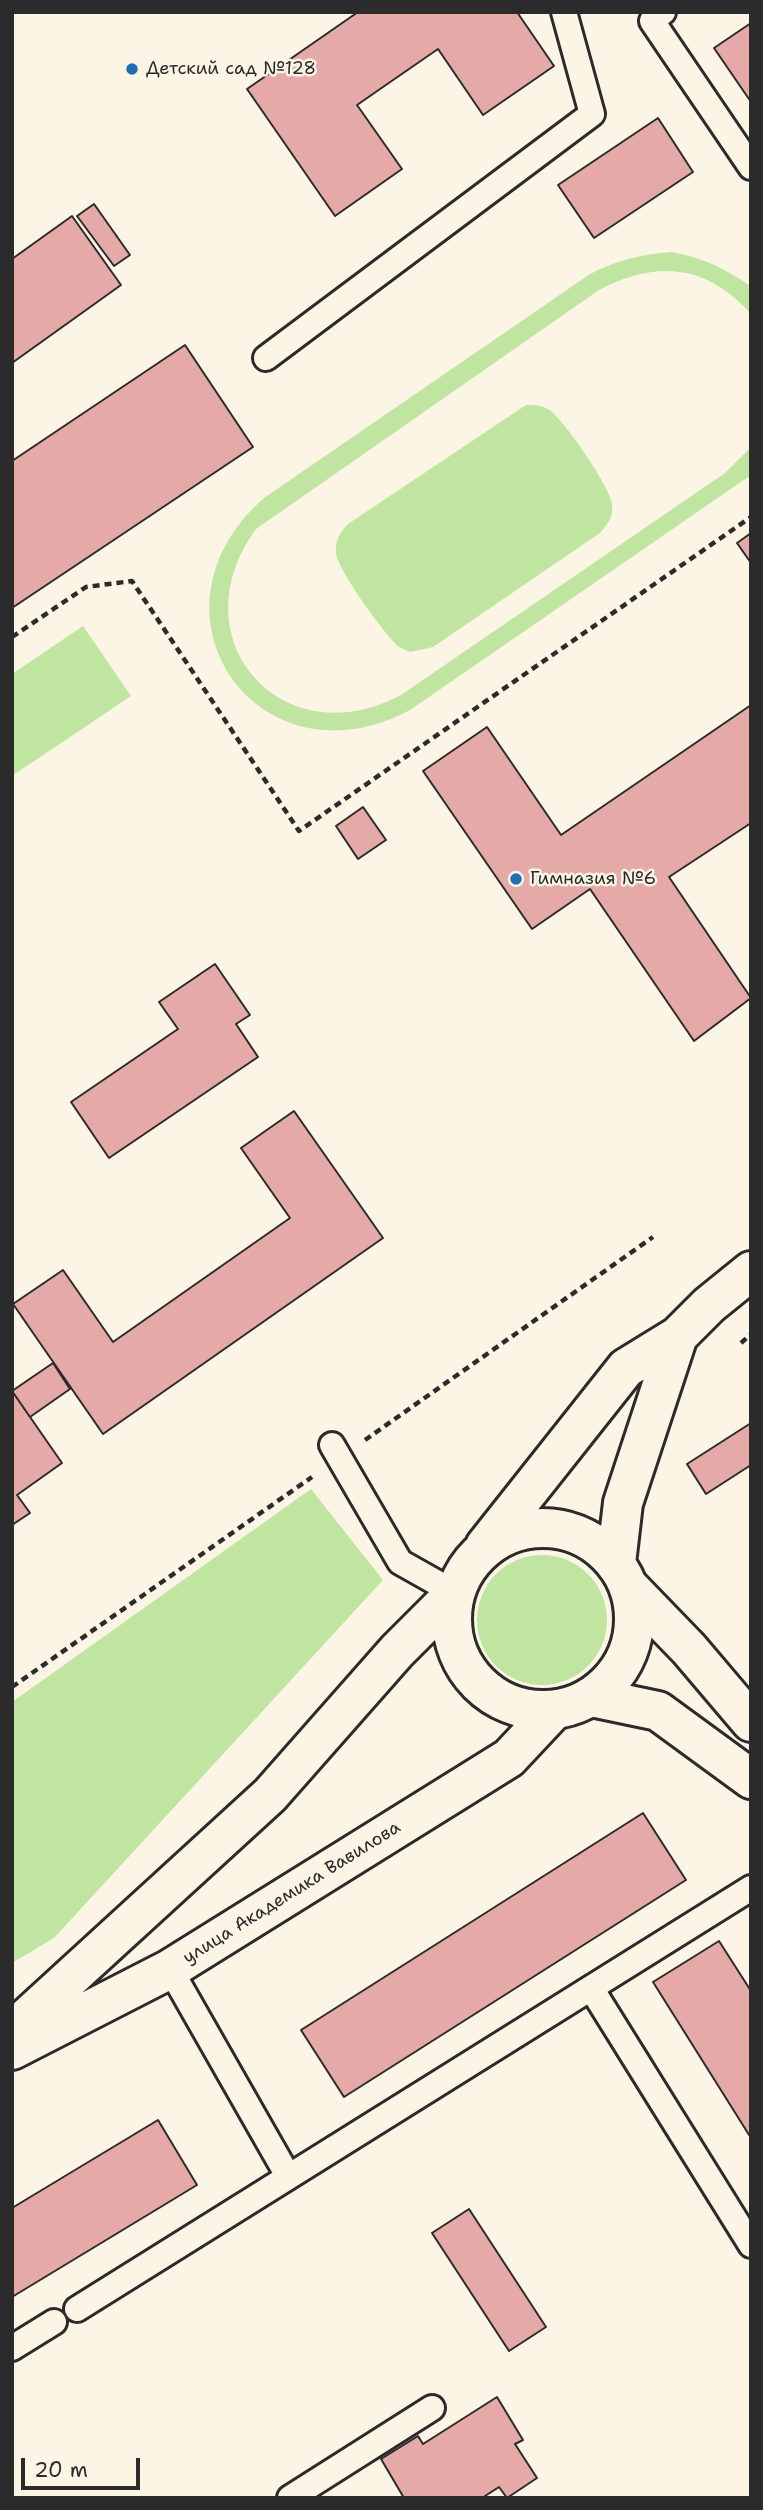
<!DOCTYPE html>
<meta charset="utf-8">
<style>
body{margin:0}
#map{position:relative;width:763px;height:2510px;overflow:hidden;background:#fcf5e5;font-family:"Shantell Sans",sans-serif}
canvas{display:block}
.frame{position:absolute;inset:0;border:14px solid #2b2b2b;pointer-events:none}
.scale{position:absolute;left:21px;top:2458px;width:119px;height:32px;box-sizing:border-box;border:4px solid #2b2b2b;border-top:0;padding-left:9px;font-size:21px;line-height:24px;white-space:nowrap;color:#2b2b2b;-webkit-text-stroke:5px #fcf5e5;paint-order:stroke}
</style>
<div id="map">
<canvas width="763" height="2510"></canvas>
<div class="frame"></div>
<div class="scale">20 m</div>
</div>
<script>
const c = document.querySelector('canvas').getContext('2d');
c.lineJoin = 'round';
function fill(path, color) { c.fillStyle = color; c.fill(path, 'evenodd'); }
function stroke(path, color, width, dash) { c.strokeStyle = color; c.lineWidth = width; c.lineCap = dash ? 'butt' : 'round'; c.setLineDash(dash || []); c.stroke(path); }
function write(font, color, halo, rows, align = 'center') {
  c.font = font + ' "Shantell Sans",sans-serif'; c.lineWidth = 5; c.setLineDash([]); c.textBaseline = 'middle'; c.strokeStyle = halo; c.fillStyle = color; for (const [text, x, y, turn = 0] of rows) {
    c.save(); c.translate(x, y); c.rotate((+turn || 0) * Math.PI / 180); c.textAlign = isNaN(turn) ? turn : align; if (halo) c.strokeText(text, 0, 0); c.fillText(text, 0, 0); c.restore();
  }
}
const green = new Path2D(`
 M672,252C703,258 725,268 750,286L751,314C706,264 657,260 599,290L256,529C176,638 282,759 401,695L725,473L751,447V475L410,710C258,791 134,612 264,498L590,274C618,260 641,254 672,252Z
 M526,405C534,405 540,405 548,409C562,417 611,488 612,504C614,516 608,524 600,533L433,647L410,652L399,647C385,635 337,569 336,553C335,540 340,532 348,524Z
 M83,626L131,696L12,776V674Z
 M311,1489L383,1580L54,1938L12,1963V1702Z
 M477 1620a65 65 0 1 1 130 0a65 65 0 1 1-130 0Z`);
const building = new Path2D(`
 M358,12H517L554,66L483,115L438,49L357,105L402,169L335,216L247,89Z
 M751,23V102L714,48Z
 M658,118L693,172L594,238L558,185Z
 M94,204L130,255L114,266L77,216Z
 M72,216L121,285L12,363V259Z
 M185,345L253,447L12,608V461Z
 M751,533V563L737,543Z
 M751,705V823L669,877L751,998L694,1041L590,889L532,929L423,771L487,727L561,835Z
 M363,807L386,840L358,859L336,826Z
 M215,964L250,1015L236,1024L258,1057L109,1158L71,1102L178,1029L159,1002Z
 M294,1111L383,1238L103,1434L13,1304L63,1270L113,1342L290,1218L241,1148Z
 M53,1363L70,1389L30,1417L12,1391Z
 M12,1391L62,1463L17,1495L30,1513L12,1525Z
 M751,1423V1465L706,1494L687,1464Z
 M643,1813L686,1880L344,2097L301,2030Z
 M719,1941L751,1991V2138L653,1982Z
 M158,2120L197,2185L12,2297V2208Z
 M469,2209L546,2327L509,2351L432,2233Z
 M497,2397L523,2440L515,2444L537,2478L507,2498L499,2487L482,2498H404L381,2459L418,2436L423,2444Z`);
const path = new Path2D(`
 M12,637L86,587L132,581L299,831L751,517
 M741,1343L751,1334
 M365,1440L653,1237
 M12,1687L312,1477`);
const service = new Path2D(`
 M663,12L652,21L751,167
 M266,358L592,114L564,12
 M332,1445L400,1562L455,1593
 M170,1969L288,2176
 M591,1988L751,2245
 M77,2309L751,1888
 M12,2348L54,2322
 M290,2498L432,2408`);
const minor = new Path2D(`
 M629,1587L689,1649L751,1722
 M591,1697L658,1711L751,1779`);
const tertiary = new Path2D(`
 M452 1619a91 91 0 1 1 182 0a91 91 0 1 1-182 0Z
 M485,1546L626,1368L678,1336L709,1305L751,1271
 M616,1563L623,1503L678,1336
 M12,2031L270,1795L397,1651L455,1593
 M12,2050L170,1969L509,1758L554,1710`);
const markers = [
 [132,69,7,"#1f6fb2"],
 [516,879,7,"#1f6fb2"]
];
const poiNames = [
 ["Детский сад №128",146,69],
 ["Гимназия №6",530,879]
];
const streetNames = [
 ["улица Академика Вавилова",292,1893,-32]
];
fill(green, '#bfe5a0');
fill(building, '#e5aaa7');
stroke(building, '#2b2b2b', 2);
stroke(service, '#2b2b2b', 30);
stroke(minor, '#2b2b2b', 44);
stroke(tertiary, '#2b2b2b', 44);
stroke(path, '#2b2b2b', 4.5, [7, 5]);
stroke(service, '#fcf5e5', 24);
stroke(minor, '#fcf5e5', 38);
stroke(tertiary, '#fcf5e5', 38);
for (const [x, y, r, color] of markers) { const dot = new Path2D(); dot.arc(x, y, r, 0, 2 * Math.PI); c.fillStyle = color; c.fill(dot); stroke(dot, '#fcf5e5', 2.5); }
write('18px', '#2b2b2b', '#fcf5e5', poiNames, 'left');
write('18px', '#2b2b2b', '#fcf5e5', streetNames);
</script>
